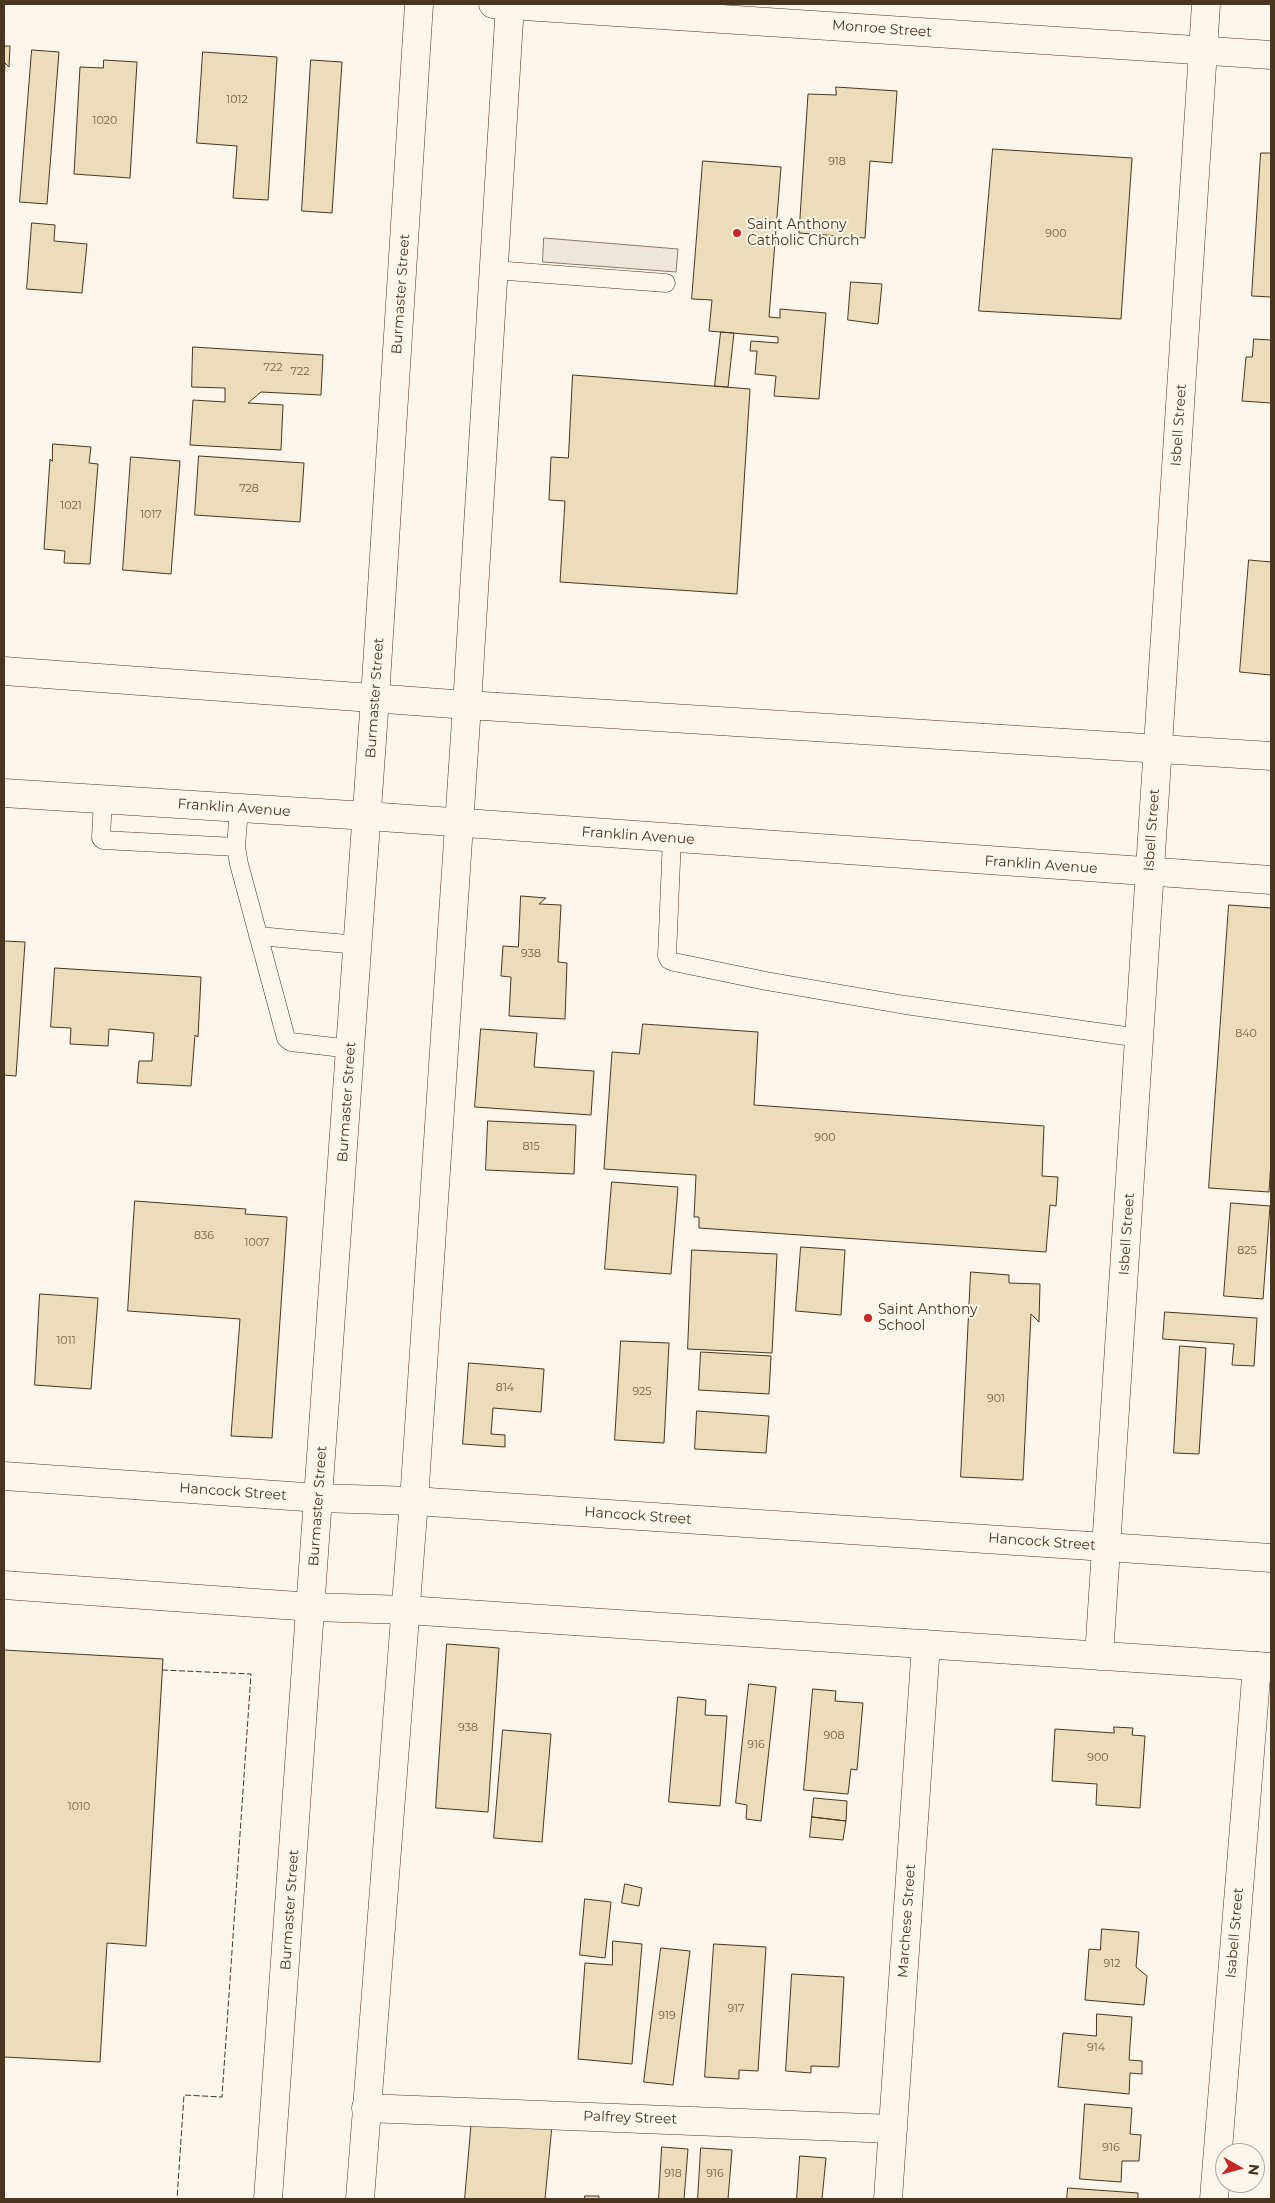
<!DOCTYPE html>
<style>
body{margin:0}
#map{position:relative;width:1275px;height:2203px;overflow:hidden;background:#fbf6e9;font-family:Montserrat,sans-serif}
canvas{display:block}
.frame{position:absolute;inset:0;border:5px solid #4a3520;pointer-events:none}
.north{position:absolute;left:1215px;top:2143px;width:50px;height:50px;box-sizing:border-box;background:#fbf6e9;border:1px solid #b4a999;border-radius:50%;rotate:97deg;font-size:14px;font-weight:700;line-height:20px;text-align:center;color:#4a3520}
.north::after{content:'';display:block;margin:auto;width:18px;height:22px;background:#c62828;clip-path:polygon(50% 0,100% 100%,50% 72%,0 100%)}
</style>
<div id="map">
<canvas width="1275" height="2203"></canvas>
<div class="frame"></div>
<div class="north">N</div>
</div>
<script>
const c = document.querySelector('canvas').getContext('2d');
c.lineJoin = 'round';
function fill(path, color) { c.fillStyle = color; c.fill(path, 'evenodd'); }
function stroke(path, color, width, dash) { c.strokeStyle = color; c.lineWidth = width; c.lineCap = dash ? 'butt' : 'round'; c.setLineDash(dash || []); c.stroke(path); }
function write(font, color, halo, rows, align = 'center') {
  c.font = font + ' Montserrat,sans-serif'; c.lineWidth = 4; c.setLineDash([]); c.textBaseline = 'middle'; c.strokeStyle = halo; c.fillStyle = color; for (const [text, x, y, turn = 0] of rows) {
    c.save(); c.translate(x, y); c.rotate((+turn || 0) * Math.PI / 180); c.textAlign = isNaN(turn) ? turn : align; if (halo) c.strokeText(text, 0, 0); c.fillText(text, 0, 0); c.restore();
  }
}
const parking = new Path2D(`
 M544,238L678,249L676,272L543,262Z`);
const building = new Path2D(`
 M4,46H10L9,67L5,63L4,84Z
 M32,50L59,52L47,204L20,202Z
 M203,52L277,57L268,200L233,198L237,146L197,143Z
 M104,60L137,62L130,178L74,174L80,67L103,68Z
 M311,60L342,62L332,213L302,211Z
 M836,87L897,91L892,163L870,161L865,238L799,233L808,94L836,95Z
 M993,149L1132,158L1121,319L979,311Z
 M1261,153H1271V297L1252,296Z
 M703,161L781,167L769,317L780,318V309L826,313L819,399L774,396L776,376L755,374L757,351H750L751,341L778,343V337L709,331L712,300L692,299Z
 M32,223L55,225L54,241L87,244L82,293L27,289Z
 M851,282L882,284L878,324L848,320Z
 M721,332L734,333L728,387L715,386Z
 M1254,339L1271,340V403L1242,401L1246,357H1252Z
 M193,347L323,355L321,395L261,392L248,403L283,405L281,450L190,445L193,400L225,402V388L192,387Z
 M573,375L750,389L737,594L560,582L565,501L549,500L551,457L568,458Z
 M53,444L91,447L89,463L98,464L90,564L64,563L65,551L44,549L50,459L52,461Z
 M199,456L304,463L300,522L195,515Z
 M131,457L180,461L171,574L123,570Z
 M1249,560L1271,562V675L1240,672Z
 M521,896L546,898L539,904L561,905L558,962L567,963L565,1019L509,1016L511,977L501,976L503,946L518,947Z
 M1229,905L1271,908V1161L1269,1192L1209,1188Z
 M4,941L25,942L16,1076L4,1075Z
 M55,968L201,977L198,1037L195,1035L191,1086L137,1083L139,1061H152L154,1033L109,1029L108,1046L70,1044L71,1028L51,1027Z
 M643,1024L758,1032L754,1105L1044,1126L1042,1176L1058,1177L1056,1206L1050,1205L1046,1252L699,1228V1217H694L696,1175L604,1169L612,1052L639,1054Z
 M481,1029L537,1033L534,1067L594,1071L591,1115L475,1107Z
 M488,1121L576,1125L574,1174L486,1170Z
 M612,1182L678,1187L671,1274L605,1269Z
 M135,1201L246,1209L245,1214L287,1217L272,1438L231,1436L240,1319L128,1311Z
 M1231,1203L1270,1206L1263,1299L1224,1296Z
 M801,1247L845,1250L841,1315L796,1311Z
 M692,1250L777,1254L772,1353L688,1349Z
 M971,1272L1009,1275V1283L1040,1284L1039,1322L1031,1314L1023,1480L961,1477Z
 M40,1294L98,1298L91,1389L35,1385Z
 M1165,1312L1257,1318L1254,1366L1232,1365L1234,1344L1163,1339Z
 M621,1341L669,1343L664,1443L615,1440Z
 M1180,1346L1206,1348L1199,1454L1174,1453Z
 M701,1352L771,1356L769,1394L699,1390Z
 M469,1363L544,1369L541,1412L493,1408L491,1434L505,1435V1447L463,1444Z
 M697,1411L769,1416L766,1453L695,1449Z
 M447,1644L499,1648L488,1812L436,1808Z
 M4,1650L163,1659L146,1946L107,1943L100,2062L4,2057Z
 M749,1684L776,1687L761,1821L746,1819L747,1805L736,1803Z
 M813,1689L836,1691L835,1701L863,1703L857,1770L851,1769L848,1794L804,1790Z
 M678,1697L706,1700L705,1715L727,1716L720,1806L669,1802Z
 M1114,1727L1133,1728L1132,1735L1145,1736L1140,1808L1096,1805L1097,1784L1052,1781L1055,1729L1114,1733Z
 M503,1730L551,1734L542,1842L494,1838Z
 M814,1798L847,1801L846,1821L812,1817Z
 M812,1817L846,1821L843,1840L810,1837Z
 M625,1884L642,1888L639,1906L622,1903Z
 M585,1899L611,1902L605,1958L580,1955Z
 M1102,1929L1139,1932L1136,1967L1147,1976L1144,2005L1085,2000L1089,1949L1100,1950Z
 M613,1941L642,1944L632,2064L578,2059L585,1963L612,1965Z
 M714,1944L766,1947L758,2071L739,2070V2079L705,2077Z
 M661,1948L690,1951L673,2085L644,2082Z
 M792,1974L844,1977L839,2067L811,2066V2073L786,2071Z
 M1097,2014L1132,2017L1129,2060L1142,2061V2074L1130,2073L1129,2094L1058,2087L1063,2033L1096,2036Z
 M1085,2104L1132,2108L1130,2134L1141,2135L1139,2161H1122L1121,2182L1080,2179Z
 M472,2118L552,2125L545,2199H465Z
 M662,2147L688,2149L684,2199H659Z
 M701,2148L732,2150L728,2199H698Z
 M800,2156L826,2158L822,2199H797Z
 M1068,2188L1138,2193V2199H1067Z
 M585,2196H599V2199H585Z`);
const service = new Path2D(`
 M494,270L666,283
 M103,799L101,838L103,840L236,847
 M239,808L236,847L239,864L286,1038L291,1042L351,1049
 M672,838L667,956L669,960L674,962L766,981L905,1005L1140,1038
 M258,936L358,945`);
const minor = new Path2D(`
 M493,4L1271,55
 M375,698L419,4
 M467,705L510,4
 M4,1476L319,1498L414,1501L1271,1558
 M4,1585L312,1607L406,1610L1271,1667
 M1099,1656L1206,4
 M366,2108L893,2129
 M888,2199L926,1644
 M1214,2199L1257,1666`);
const secondary = new Path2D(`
 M4,671L467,705L1271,756
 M4,793L367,816L1271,880
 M268,2199L375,698
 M360,2199L414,1501L467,705`);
const fence = new Path2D(`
 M162,1670L251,1674L222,2097L184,2095L177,2199`);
const markers = [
 [737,233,5,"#c62828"],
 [868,1318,5,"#c62828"]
];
const numberNames = [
 ["1012",237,100],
 ["1020",105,121],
 ["918",837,162],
 ["900",1056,234],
 ["722",273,368],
 ["722",300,372],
 ["728",249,489],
 ["1021",71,506],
 ["1017",151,515],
 ["938",531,954],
 ["840",1246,1034],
 ["900",825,1138],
 ["815",531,1147],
 ["836",204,1236],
 ["1007",257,1243],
 ["825",1247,1251],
 ["1011",66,1341],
 ["814",505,1388],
 ["925",642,1392],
 ["901",996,1399],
 ["938",468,1728],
 ["908",834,1736],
 ["916",756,1745],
 ["900",1098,1758],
 ["1010",79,1807],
 ["912",1112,1964],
 ["917",736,2009],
 ["919",667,2016],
 ["914",1096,2048],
 ["916",1111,2148],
 ["918",673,2174],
 ["916",715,2174]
];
const streetNames = [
 ["Monroe Street",882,29,4],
 ["Burmaster Street",401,294,-86],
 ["Isbell Street",1179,425,-86],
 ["Burmaster Street",375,698,-86],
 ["Franklin Avenue",234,808,4],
 ["Isbell Street",1152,830,-86],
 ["Franklin Avenue",638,836,4],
 ["Franklin Avenue",1041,865,4],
 ["Burmaster Street",347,1102,-86],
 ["Isbell Street",1127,1234,-86],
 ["Hancock Street",233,1492,4],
 ["Burmaster Street",318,1506,-86],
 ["Hancock Street",638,1516,4],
 ["Hancock Street",1042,1542,4],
 ["Burmaster Street",290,1910,-86],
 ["Marchese Street",907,1921,-86],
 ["Isabell Street",1235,1933,-85],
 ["Palfrey Street",630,2118,2]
];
const poiNames = [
 ["Saint Anthony",747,225],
 ["Catholic Church",747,241],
 ["Saint Anthony",878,1310],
 ["School",878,1326]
];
fill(parking, '#ede7d9');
stroke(parking, '#887966', 1);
fill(building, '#ecdcbc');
stroke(building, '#4a3520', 1);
stroke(service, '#4a3520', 19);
stroke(minor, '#4a3520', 29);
stroke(secondary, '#4a3520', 29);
stroke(service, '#fbf6e9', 18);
stroke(minor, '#fbf6e9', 28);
stroke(secondary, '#fbf6e9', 28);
stroke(fence, '#4a3520', 1, [6, 2.5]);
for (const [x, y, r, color] of markers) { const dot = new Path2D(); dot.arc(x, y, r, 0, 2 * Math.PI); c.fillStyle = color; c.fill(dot); stroke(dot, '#fbf6e9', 2); }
write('11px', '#725f47', null, numberNames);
write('14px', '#4a3520', '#fbf6e9', streetNames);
write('14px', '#4a3520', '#fbf6e9', poiNames, 'left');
</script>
